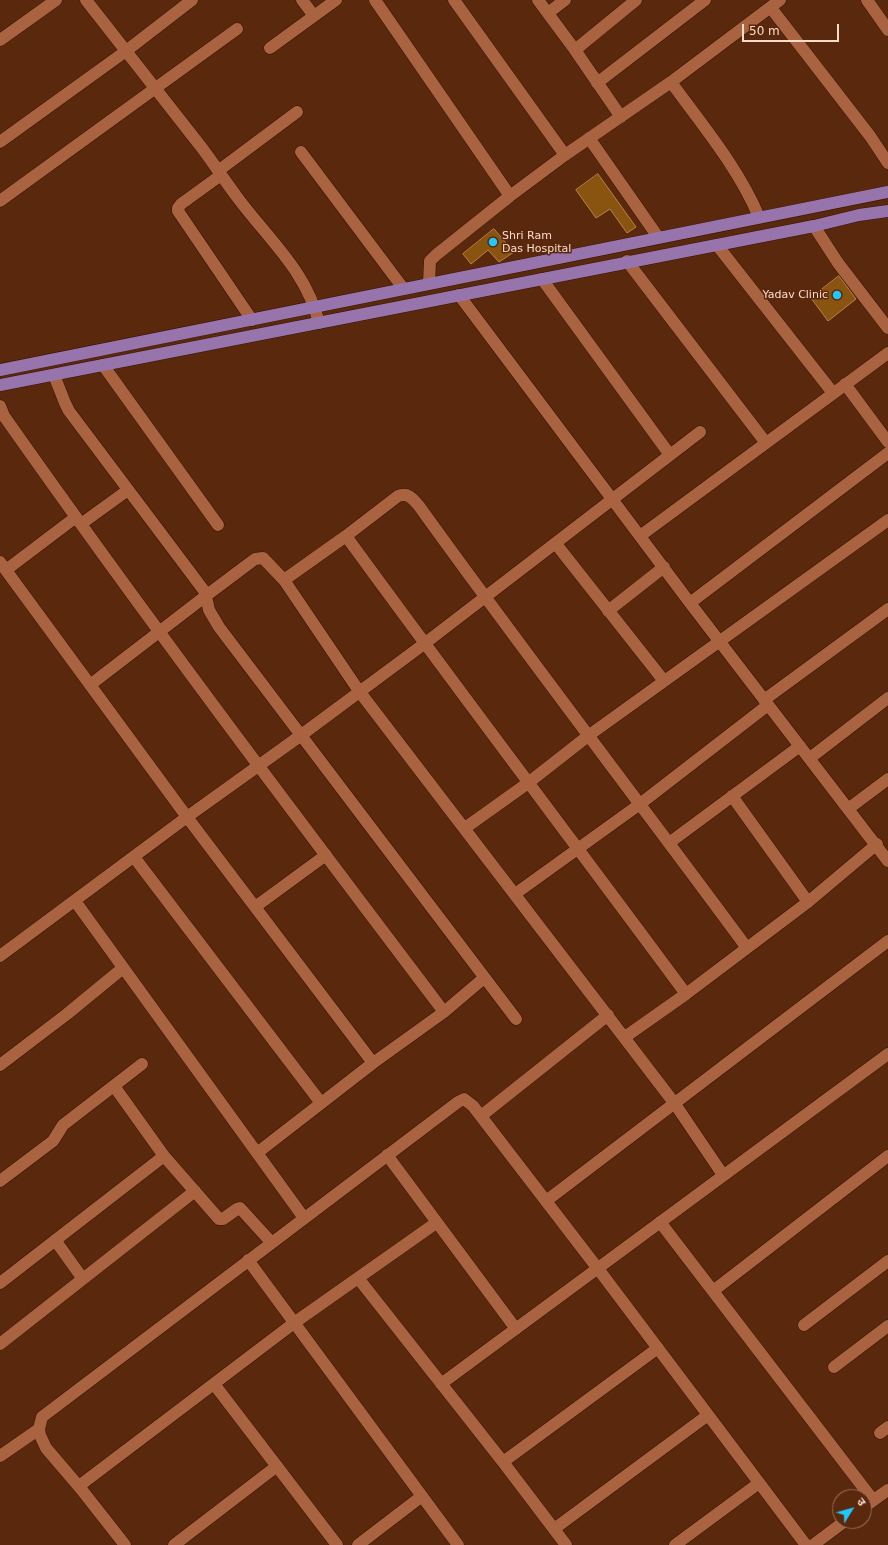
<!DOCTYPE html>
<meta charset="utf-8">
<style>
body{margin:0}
#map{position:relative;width:888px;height:1545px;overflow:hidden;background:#5a280d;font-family:"DejaVu Sans","Noto Sans Devanagari",sans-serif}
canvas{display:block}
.north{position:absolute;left:832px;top:1489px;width:40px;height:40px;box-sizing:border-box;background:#5a280d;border:1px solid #9b705a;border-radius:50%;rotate:53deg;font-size:11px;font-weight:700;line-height:16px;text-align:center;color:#fcdccd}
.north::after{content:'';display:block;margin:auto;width:14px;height:18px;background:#20c9fd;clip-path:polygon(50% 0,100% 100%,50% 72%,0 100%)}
.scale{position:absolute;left:742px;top:24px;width:97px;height:18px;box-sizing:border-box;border:2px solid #fcdccd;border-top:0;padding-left:5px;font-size:12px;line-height:14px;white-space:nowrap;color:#fcdccd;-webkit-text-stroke:3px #5a280d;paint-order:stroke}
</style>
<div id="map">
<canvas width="888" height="1545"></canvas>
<div class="north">उ</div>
<div class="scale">50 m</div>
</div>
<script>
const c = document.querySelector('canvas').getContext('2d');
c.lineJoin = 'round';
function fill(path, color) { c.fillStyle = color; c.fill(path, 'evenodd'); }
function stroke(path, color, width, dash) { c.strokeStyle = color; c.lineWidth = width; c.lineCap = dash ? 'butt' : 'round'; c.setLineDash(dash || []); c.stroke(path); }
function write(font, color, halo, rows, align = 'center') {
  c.font = font + ' "DejaVu Sans",sans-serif'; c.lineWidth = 3; c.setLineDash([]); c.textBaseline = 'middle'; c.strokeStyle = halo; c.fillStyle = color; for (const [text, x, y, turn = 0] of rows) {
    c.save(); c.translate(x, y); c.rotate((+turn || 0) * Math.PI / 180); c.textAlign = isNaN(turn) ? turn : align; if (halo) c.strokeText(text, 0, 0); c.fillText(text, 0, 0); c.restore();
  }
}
const building = new Path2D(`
 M598,174L636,227L627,233L610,209L596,218L576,190Z
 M494,229L514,252L499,262L488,250L471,264L463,254Z
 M839,276L856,299L828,321L811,298Z`);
const minor = new Path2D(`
 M86,0C124,49 163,98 202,148C214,164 225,181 237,197C268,239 306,270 319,323
 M302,0L314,16
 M375,0L510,196
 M454,0L565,155
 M538,0L575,50L621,117
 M867,0L888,30
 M771,8L870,136L888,163
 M548,13L565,0
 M0,40L56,0
 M270,48L336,0
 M575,50L636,0
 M671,82C702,125 738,167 759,217
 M597,83L705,0
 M589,138L658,237
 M0,142L126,51L192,0
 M301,152L403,288
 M218,171L297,112
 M221,175L181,204L178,208V211L252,320
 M0,201L237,29
 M814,226L838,263L888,328
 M717,245L833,393
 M627,261L766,443
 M542,279L670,455
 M429,283L430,261L436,255L510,196L565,155L671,82L780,0
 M459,295L690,603L888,861
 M103,365L218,525
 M54,375L65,403L69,411L205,592L209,610L219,627L516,1019
 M845,384L888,442
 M0,406L4,416C146,618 295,815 444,1012
 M81,524L128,490
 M346,536C458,690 573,841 686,994
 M640,536L888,353
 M556,544L664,681
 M0,562L187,817L373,1063
 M6,570L76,517
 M284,580L346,536L398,496C408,492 413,499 419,506C526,655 638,800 747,948
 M690,603L888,453
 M608,611L664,567
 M90,685L207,595L255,559L263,558L284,580L359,691L675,1104L723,1175
 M764,700L888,609
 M810,758L888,698
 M732,796L808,902
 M848,809L888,779
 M465,828L528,783L588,736L888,520
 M669,843L800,746
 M134,857L321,1103
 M515,894L640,804L768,705
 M75,901L304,1218
 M255,907L326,855
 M0,956L187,817L300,736L424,644L700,432
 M625,1037L686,994L808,902L877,844
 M0,1065L67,1014L123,968
 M114,1086L164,1156L219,1219H223L237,1209L240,1208L271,1242
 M481,1116L608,1015
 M257,1153L373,1063L444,1012L484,978
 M387,1155L516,1329
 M0,1181L53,1141L63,1125L142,1064
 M546,1201L888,941
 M660,1222L873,1500
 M55,1240L83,1279
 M248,1260L458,1545
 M358,1278L503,1462L566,1545
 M0,1283L164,1156
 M713,1291L888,1156
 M804,1325L888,1261
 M0,1344L195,1191
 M834,1367L888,1326
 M214,1384L337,1545
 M441,1384L888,1054
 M880,1433L888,1427
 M0,1456L39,1429
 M503,1462L658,1348
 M79,1486L294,1323L436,1223
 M864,1507L888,1490
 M554,1529L708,1415
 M125,1545L81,1489L46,1448L40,1435L39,1429L42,1417L458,1102L464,1099L473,1106L602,1274L806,1545
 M174,1545L277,1466
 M358,1545L422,1496
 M675,1545L759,1483
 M813,1545L845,1521`);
const major = new Path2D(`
 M0,370L888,192
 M0,385L814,226L859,215L888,211`);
const markers = [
 [493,242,5,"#20c9fd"],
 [837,295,5,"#20c9fd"]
];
const poiNames = [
 ["Shri Ram",502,236],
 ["Das Hospital",502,249],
 ["Yadav Clinic",828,295,"right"]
];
fill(building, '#895410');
stroke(building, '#ba8245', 1);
stroke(minor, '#371403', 13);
stroke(major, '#371403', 13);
stroke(minor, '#a96340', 12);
stroke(major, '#9874ac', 12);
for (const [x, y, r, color] of markers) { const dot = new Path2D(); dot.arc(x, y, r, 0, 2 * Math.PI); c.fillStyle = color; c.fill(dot); stroke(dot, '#5a280d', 1.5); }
write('11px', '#fcdccd', '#5a280d', poiNames, 'left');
</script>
